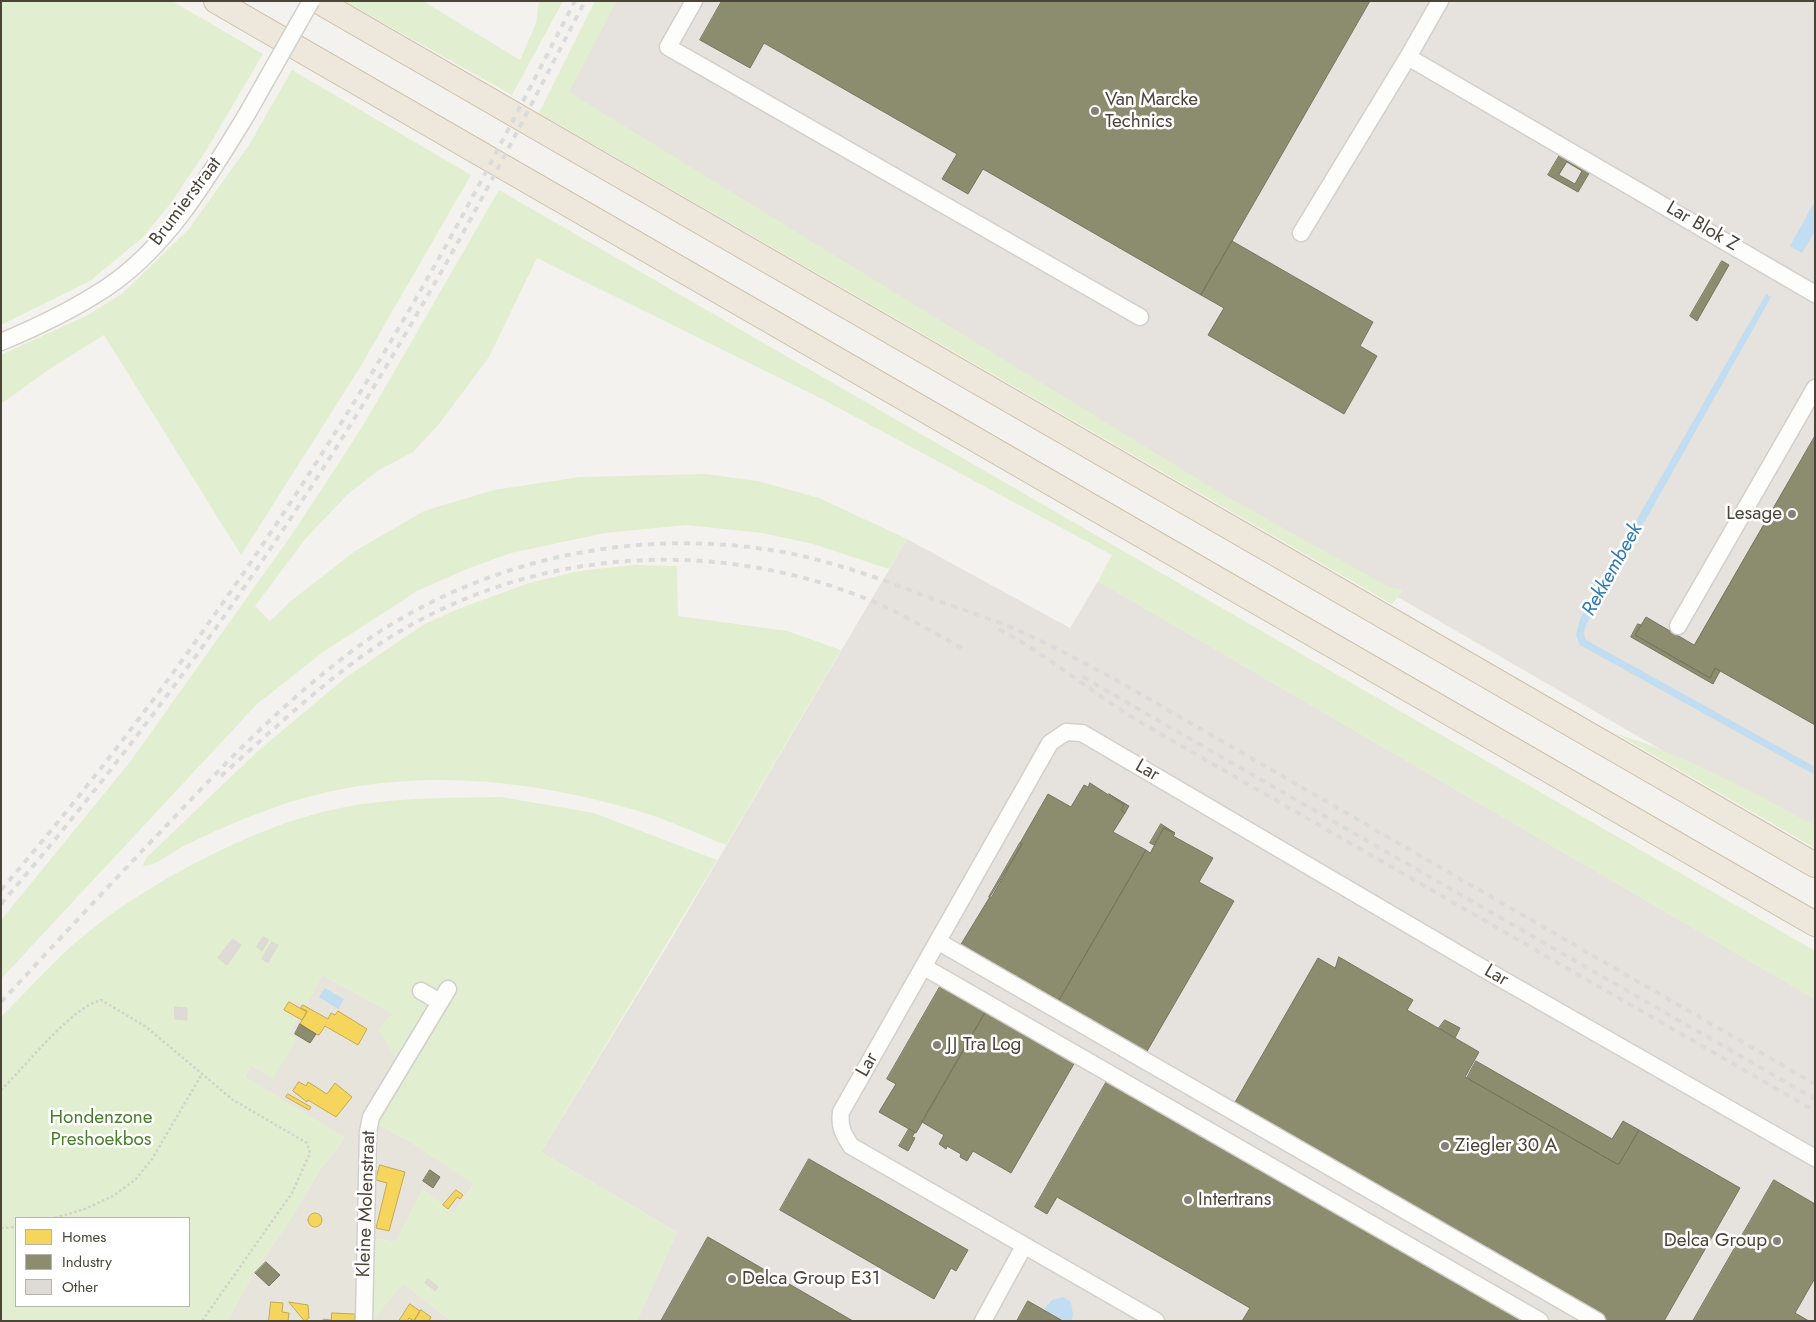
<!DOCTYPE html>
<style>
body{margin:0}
#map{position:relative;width:1816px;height:1322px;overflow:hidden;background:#f4f2ee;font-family:Jost,sans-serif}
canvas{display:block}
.frame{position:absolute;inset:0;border:2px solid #4b4439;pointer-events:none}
.legend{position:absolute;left:15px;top:1217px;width:175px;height:90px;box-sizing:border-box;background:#fff;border:1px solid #b7b4b0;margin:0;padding:6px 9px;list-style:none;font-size:15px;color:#4b4439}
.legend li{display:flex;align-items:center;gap:10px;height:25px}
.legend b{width:25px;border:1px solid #b7b4b0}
</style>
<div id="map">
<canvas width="1816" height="1322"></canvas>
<div class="frame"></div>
<ul class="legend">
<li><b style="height:14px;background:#f6d55c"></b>Homes</li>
<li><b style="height:14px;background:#8c8c6e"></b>Industry</li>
<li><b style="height:14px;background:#dedbd6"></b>Other</li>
</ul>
</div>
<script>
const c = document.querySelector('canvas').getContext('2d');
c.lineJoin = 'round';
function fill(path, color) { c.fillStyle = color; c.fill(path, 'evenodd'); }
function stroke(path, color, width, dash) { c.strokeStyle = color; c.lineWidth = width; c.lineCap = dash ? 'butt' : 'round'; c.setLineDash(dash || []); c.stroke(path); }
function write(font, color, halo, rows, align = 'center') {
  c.font = font + ' Jost,sans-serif'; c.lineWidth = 5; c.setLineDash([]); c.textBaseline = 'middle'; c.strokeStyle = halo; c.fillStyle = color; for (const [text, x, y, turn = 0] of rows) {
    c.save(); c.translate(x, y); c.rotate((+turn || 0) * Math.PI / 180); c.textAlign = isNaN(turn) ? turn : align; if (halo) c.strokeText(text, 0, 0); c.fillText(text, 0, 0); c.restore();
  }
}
const residential = new Path2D(`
 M322,975L392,1013L398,1063L361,1129L360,1321H227L253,1274L292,1217L321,1168L345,1138L245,1077L251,1065L273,1078L289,1034L283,1011L289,999L306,1005Z
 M374,1122L409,1141L474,1184L453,1214L423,1189L396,1242L370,1238Z
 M403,1283L451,1321H372Z`);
const industrial = new Path2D(`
 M608,1H1815V839L551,106Z
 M907,539L1070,628L1098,581L1815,999V1321H637L677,1232L541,1152L666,948Z`);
const green = new Path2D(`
 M1,1H172L263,54L207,149L170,204L143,237L90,281L1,325Z
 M344,1H423L520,60L536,23L539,1H563L512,95Z
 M595,1H617L569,92L1219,492L1389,587L1404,590L1392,604L539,113Z
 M292,70L471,175L359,369L241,555L104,335L48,370L1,404V355L88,315L123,293L188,230L249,145Z
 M499,190L1815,951V999L1098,581L1112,555L822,399L537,258L489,357L439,424L413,452L379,470L348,494L306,538L255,606L270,621L291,601L355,551L424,511L494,490L580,477L705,474L758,481L819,498L907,539L889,569L813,544L762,533L686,525L605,533L511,553L467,569L417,591L323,652L257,704L1,979V920L130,762L295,530L364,424Z
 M634,565L677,566L678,616L787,631L841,650L726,845C696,833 666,819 635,810C521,777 399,766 284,804C249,816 213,831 180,848C168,855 157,865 143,866L146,858L259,750L345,678L423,625L458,609L529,583L579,571Z
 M1615,733C1685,756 1751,790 1815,826V848Z
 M501,797L594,813L717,860L541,1152L677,1232L637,1321H451L404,1284L372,1321L370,1238L396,1242L423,1189L453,1214L474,1185L409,1141L374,1122L445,984L434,990L418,984L413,993L427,1004L428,1010L398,1063L378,1029L392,1013L322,975L306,1005L289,1000L283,1010L297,1020L289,1034L297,1039L273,1079L252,1065L245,1076L345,1138L321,1168L292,1217L253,1274L227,1321H1V1017C32,986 62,951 97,925C156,879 258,826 331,810C387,797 443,798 501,797ZM16,1218H189V1306H16Z`);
const parking = new Path2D(`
 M1419,124L1696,280L1676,316L1698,329L1626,458L1326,288Z`);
const water = new Path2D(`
 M1815,201V231L1802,253L1790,246Z
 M1766,294L1771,297L1592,615C1587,623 1581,631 1586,640L1815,767V775L1580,645L1576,635L1580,619Z
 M325,988L344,999L338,1009L319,997Z
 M1063,1297L1071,1302L1073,1315L1071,1321H1065L1044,1309L1052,1300Z`);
const homes = new Path2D(`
 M289,1002L307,1012L302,1020L284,1010Z
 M303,1005L328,1019L331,1013L335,1015L338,1011L367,1029L358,1045L325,1026L319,1035L316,1034L300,1024L307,1011L301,1008Z
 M299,1082L306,1086L308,1082L327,1094L335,1083L352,1097L336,1117L308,1100L307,1102L293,1091Z
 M288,1094L311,1107L309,1110L286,1097Z
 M380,1165L405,1172L389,1231L376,1228L387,1183L376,1180Z
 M456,1190L463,1195L460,1199L457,1197L448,1209L443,1205Z
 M308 1220a7 7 0 1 1 14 0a7 7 0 1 1-14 0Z
 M271,1302L283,1303L282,1312L289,1313L288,1321H269Z
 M289,1302L308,1305L309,1318L305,1321Z
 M410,1304L420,1311L414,1321L409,1318L407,1321H399Z
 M421,1310L431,1317L429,1321H414Z
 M332,1313L355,1314L354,1321H323V1319L331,1320Z`);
const industry = new Path2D(`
 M722,1H1370L1201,295L983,169L968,194L942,179L957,154L764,43L750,68L700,40Z
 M1561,153L1591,170L1578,192L1548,175ZM1567,162L1582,171L1575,184L1559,175Z
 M1232,241L1373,322L1360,346L1377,356L1344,414L1208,335L1224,308L1201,295Z
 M1722,261L1729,265L1697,321L1690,316Z
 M1815,436V725L1715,668L1710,678L1635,635L1646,617L1694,645Z
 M1638,624L1641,625L1635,635L1710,678L1715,668L1720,671L1713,684L1631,637Z
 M1090,783L1124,805L1121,810L1125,813L1113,832L1146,850L1058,1002L960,946L1022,844L1020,843L1048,794L1071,807L1084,785L1088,787Z
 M1109,794L1129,806L1125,813L1121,810L1124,805Z
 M1161,824L1175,833L1164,828L1154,845L1150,843Z
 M1164,828L1175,834L1173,836L1213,858L1199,882L1234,901L1146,1053L1058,1002L1146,850L1150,853Z
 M1020,843L1022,844L991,898L989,897Z
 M1339,957L1413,1000L1407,1010L1479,1052L1465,1077L1617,1164H1619L1639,1130L1740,1188L1664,1321H1607L1234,1104L1318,958L1335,968Z
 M941,985L986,1011L916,1133L879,1112L896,1084L887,1079Z
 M986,1011L1075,1062L1011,1173L973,1151L967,1161L960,1157L961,1154L947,1146L946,1149L939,1144L944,1135L922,1122Z
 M1445,1020L1460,1028L1455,1038L1439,1028Z
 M300,1024L316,1034L310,1043L295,1034Z
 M1476,1061L1612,1139L1623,1121L1639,1130L1619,1164H1617L1467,1078Z
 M1107,1081L1524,1321H1242L1250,1308L1057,1197L1047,1214L1035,1207Z
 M909,1129L915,1132L912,1137L915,1138L908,1151L899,1146Z
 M809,1159L968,1250L956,1271L951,1268L934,1299L780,1210Z
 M430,1170L440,1177L433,1188L423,1181Z
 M1774,1180L1815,1204V1278L1795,1313L1809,1321H1693Z
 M708,1237L853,1321H661Z
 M266,1262L280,1275L269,1286L255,1273Z
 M1028,1301L1063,1321H1017Z`);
const building = new Path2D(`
 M263,937L269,940L262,951L257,947Z
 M233,939L241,945L227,965L218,958Z
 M272,942L278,945L268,963L262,959Z
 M175,1007L187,1008V1020L175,1019Z
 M428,1279L438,1287L435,1291L425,1283Z`);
const path = new Path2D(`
 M1,1090C26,1066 69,1009 101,1000L145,1026L233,1100L307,1143L310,1153L292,1193L202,1321
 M55,1218L85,1209L113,1196L135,1180L152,1159L202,1074
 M1,1228L16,1227`);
const minor = new Path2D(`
 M694,1L668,47L1140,317
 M1408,57L1440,1
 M1301,233L1408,57L1815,294
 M1,342C37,327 74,309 106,288C168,247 209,176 247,114
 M1678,626L1815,388
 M939,942L1597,1321
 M924,967L1540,1321
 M421,991L440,1002
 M364,1321L368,1132L371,1117L448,989
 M983,1321L1024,1246
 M1156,1321L851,1146C843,1134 839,1126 841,1112L1050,743L1066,732L1082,733L1479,966L1815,1158`);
const highway = new Path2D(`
 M216,1L1815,924
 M318,1L1815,865`);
const rail = new Path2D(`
 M999,629C1049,656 1092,693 1140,722L1815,1111
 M1083,677L1815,1099
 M221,776C273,730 324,681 381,643C525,549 709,535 867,599C902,613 934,633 967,651
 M1,890C161,704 300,500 422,288C476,194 525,97 575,1
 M1,904C164,714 308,505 432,288C486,194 535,97 585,1
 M1,1002C56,943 110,884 166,826C230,758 296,689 373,636C493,556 642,527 783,552C836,562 886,581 936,600C966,611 996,620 1024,633C1063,651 1100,671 1137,692L1815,1084`);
const minorBridge = new Path2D(`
 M247,114L311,1`);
const markers = [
 [1095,111,5,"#868178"],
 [1792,514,5,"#868178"],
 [937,1045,5,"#868178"],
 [1445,1146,5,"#868178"],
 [1188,1200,5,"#868178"],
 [1777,1241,5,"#868178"],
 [732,1279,5,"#868178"]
];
const poiNames = [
 ["Van Marcke",1105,100],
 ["Technics",1105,122],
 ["Lesage",1782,514,"right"],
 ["JJ Tra Log",947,1045],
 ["Ziegler 30 A",1455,1146],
 ["Intertrans",1198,1200],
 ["Delca Group",1767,1241,"right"],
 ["Delca Group E31",742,1279]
];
const streetNames = [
 ["Brumierstraat",186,202,-53],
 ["Lar Blok Z",1702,227,30],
 ["Lar",1147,771,30],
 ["Lar",1496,976,30],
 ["Lar",868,1065,-61],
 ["Kleine Molenstraat",367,1204,-88]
];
const parkNames = [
 ["Hondenzone",101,1118],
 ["Preshoekbos",101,1140]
];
const waterNames = [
 ["Rekkembeek",1613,570,-61]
];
fill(residential, '#e7e4dc');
fill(industrial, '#e6e2de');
fill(green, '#e1eecf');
fill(parking, '#e6e3df');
fill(water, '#c0ddf1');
fill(homes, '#f6d55c');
stroke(homes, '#c3aa52', 1);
fill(industry, '#8c8c6e');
stroke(industry, '#78765e', 1);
fill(building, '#dedbd6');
stroke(building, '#dcd9d4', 1);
stroke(minor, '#d2d0cb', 19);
stroke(highway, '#ccbfa9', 26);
stroke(path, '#d3d2cc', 2.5, [2.5, 2.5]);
stroke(minor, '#fdfdfc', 16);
stroke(highway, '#ede8db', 24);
stroke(rail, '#dbdbda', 4, [6, 6]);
stroke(minorBridge, '#d2d0cb', 19, []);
stroke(minorBridge, '#fdfdfc', 16);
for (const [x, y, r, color] of markers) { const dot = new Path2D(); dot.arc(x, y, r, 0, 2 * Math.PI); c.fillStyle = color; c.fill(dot); stroke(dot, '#fff', 2); }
write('19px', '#4b4439', '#fff', poiNames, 'left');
write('19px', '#4b4439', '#fff', streetNames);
write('19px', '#4a7f2a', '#fff', parkNames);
write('italic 20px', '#2e7ab2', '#fff', waterNames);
</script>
